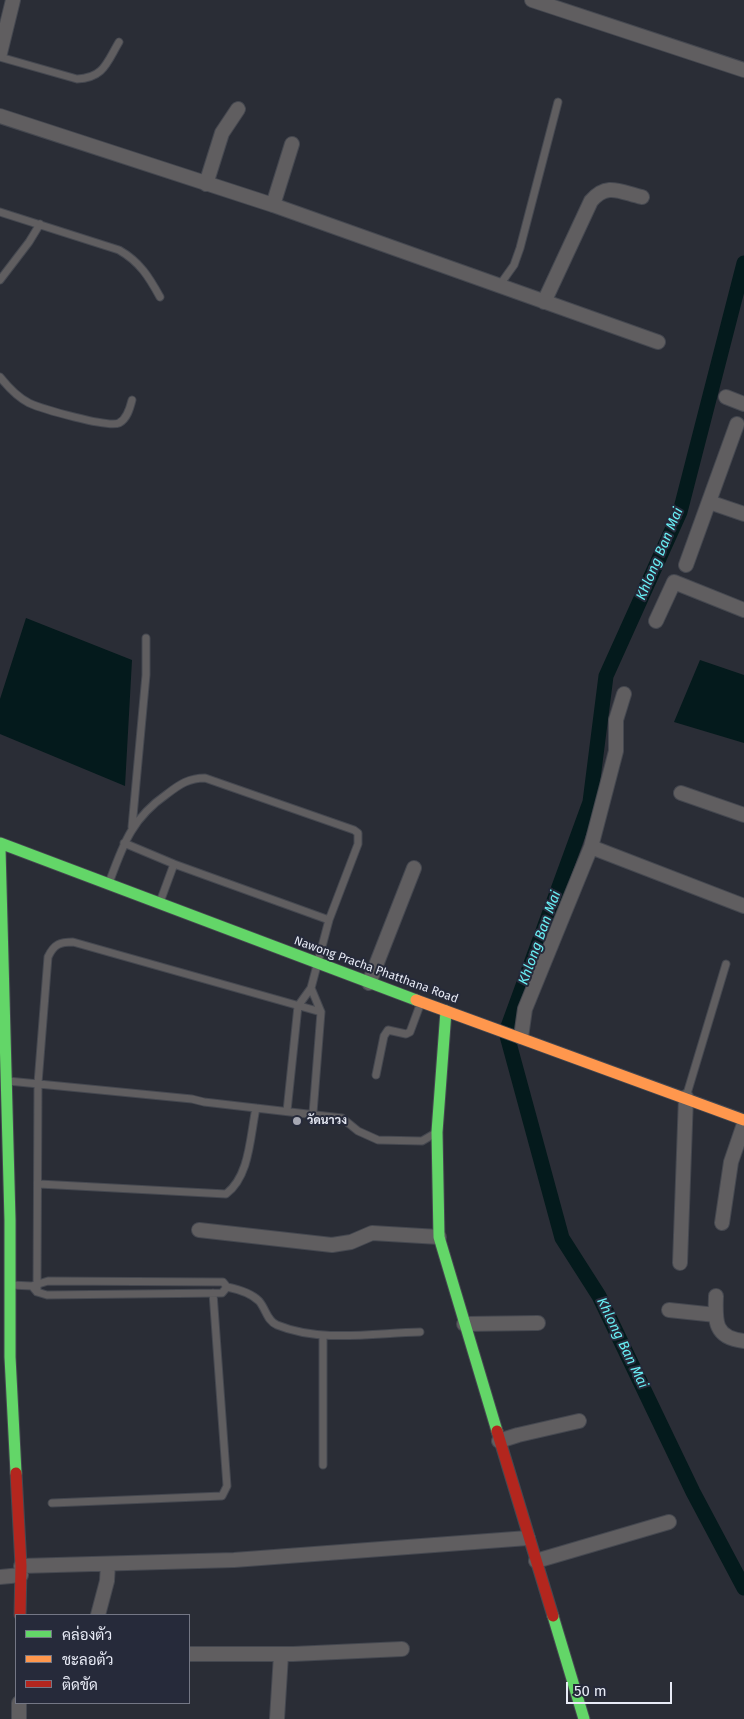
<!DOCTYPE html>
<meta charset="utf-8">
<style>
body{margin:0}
#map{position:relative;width:744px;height:1719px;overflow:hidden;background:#2a2d36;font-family:"Fira Sans",Sarabun,sans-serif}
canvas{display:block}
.legend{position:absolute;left:15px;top:1614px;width:175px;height:90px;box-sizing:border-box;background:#262a3a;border:1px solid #747785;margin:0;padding:6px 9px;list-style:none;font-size:15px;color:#e8ebf6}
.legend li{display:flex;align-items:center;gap:10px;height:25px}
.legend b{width:25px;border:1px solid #747785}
.scale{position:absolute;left:566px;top:1682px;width:106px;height:22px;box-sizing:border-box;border:2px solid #e8ebf6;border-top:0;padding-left:6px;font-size:15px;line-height:18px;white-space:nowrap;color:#e8ebf6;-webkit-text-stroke:4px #262a3a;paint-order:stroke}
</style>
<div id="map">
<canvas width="744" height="1719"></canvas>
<ul class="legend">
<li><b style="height:6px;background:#63d668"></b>คล่องตัว</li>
<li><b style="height:6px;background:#ff974d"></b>ชะลอตัว</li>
<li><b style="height:6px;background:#b3261e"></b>ติดขัด</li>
</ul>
<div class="scale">50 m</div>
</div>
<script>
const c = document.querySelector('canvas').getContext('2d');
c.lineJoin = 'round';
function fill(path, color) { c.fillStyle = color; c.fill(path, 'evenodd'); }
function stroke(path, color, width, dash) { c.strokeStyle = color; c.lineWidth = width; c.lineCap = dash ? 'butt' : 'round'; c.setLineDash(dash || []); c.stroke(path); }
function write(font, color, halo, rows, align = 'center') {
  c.font = font + ' "Fira Sans",Sarabun,sans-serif'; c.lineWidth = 4; c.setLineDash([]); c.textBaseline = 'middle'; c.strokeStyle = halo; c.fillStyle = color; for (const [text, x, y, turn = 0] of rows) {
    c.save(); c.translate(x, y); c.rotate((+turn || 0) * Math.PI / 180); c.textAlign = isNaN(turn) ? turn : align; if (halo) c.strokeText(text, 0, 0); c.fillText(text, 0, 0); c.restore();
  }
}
const water = new Path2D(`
 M26,618L132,660L125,786L0,734V699Z
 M700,660L744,675V743L674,722Z`);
const canal = new Path2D(`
 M744,263L680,512L606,676L590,802L506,1032L562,1238L599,1296L693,1492L744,1588`);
const lane = new Path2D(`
 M0,57L77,79C104,78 107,62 119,42
 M0,212L119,250C140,262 149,277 160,297
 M0,280L29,242L40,224
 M499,286L514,265L520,248L558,102
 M0,377C8,387 17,397 29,403C42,409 108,428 119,423C127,419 130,408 132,400
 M132,827L146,675V638
 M124,843L174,864
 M109,883C123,845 131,819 167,794C180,784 189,778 205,778L354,830L358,833V844L329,920L311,988L298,1006L287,1111
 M160,902L174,864L329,920
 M311,988L321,1012L313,1113
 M376,1075L384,1036L388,1030L406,1034L410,1032L420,1005
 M8,1081L192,1099L204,1102L342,1118L358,1131L378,1140L422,1141L434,1134
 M686,1097L726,964
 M39,1184L226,1194C250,1176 250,1136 256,1108
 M11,1285L32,1286L48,1281L223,1282L227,1287L222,1293L47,1295L37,1292L32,1286
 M227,1287C237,1289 251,1293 259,1301C266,1309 267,1321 277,1325C321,1343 374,1333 420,1332
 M37,1292L38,1083L48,957C54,944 60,942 73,942L321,1012
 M323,1336V1465
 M52,1503L222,1496L227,1486L213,1293`);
const street = new Path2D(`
 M532,0L744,70
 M0,53L13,0
 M0,116L273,205L658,342
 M206,184L222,133L238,109
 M273,205L292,144
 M544,302L591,201C607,182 620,192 642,197
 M726,397L744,404
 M709,502L744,514
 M686,565L737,424
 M656,621L674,582L744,610
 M681,793L744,815
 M591,847L744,906
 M369,983L414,868
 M521,1037L525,1009L591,847L616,751V720L624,694
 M722,1223L731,1162L744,1124
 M199,1230L332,1245L351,1242L372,1233L439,1237
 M680,1263L686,1097
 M716,1296C715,1321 714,1338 744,1341
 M669,1310L716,1315
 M464,1324L538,1323
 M499,1441L518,1435L579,1421
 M536,1561L669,1522
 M21,1566L234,1560L528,1538
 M0,1577L21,1575
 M98,1615L107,1581L108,1564
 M189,1654H293L402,1649
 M19,1719V1703
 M277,1719L281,1655`);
const fast = new Path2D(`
 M0,843L416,1000
 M0,849L10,1220V1357L16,1473
 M446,1011L437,1132L439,1237L497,1431
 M553,1616L584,1719`);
const slow = new Path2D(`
 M416,1000L744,1120`);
const jam = new Path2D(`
 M497,1431L553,1616
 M16,1473L21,1566L20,1615`);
const markers = [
 [297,1121,5,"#a6a8b3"]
];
const streetNames = [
 ["Nawong Pracha Phatthana Road",376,970,20]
];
const poiNames = [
 ["วัดนาวง",307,1121]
];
const waterNames = [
 ["Khlong Ban Mai",660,554,-67],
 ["Khlong Ban Mai",540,938,-70],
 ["Khlong Ban Mai",622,1343,64]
];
fill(water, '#041a1c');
stroke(canal, '#041a1c', 15);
stroke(lane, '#454850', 9);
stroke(street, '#454850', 16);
stroke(fast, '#454850', 13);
stroke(slow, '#454850', 13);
stroke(jam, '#454850', 13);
stroke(lane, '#605e60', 7);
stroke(street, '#605e60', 14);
stroke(fast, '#63d668', 11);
stroke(slow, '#ff974d', 11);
stroke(jam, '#b3261e', 11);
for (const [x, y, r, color] of markers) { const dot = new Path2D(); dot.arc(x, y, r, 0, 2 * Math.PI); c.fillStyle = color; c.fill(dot); stroke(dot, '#262a3a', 2); }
write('12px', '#e8ebf6', '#262a3a', streetNames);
write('bold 12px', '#e8ebf6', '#262a3a', poiNames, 'left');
write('italic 14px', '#69f0f6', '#262a3a', waterNames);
</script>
